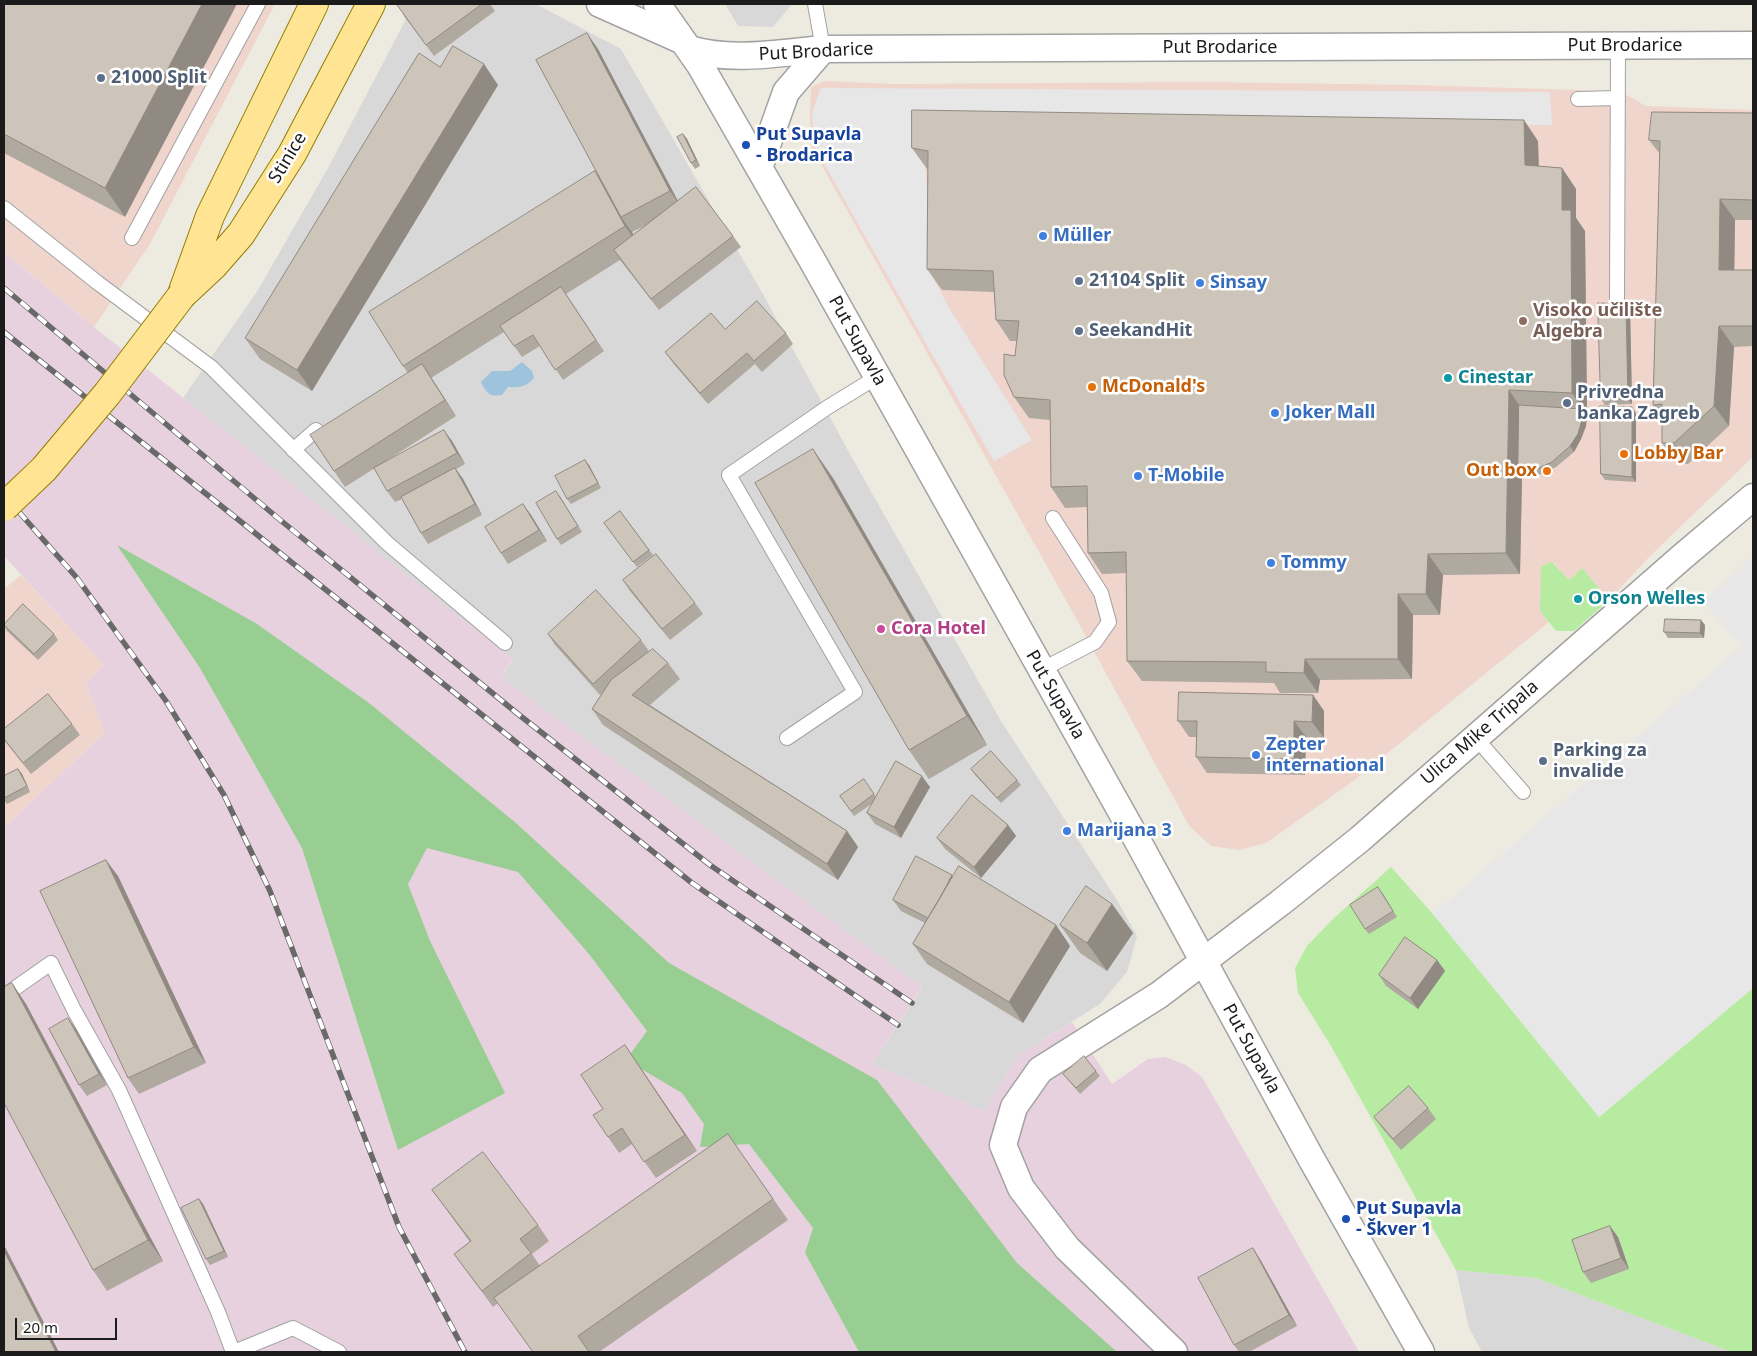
<!DOCTYPE html>
<meta charset="utf-8">
<style>
body{margin:0}
#map{position:relative;width:1757px;height:1356px;overflow:hidden;background:#edebe0;font-family:"Noto Sans",sans-serif}
canvas{display:block}
.frame{position:absolute;inset:0;border:5px solid #1b1b1b;pointer-events:none}
.scale{position:absolute;left:15px;top:1318px;width:102px;height:22px;box-sizing:border-box;border:2px solid #1b1b1b;border-top:0;padding-left:6px;font-size:15px;line-height:18px;white-space:nowrap;color:#1b1b1b;-webkit-text-stroke:4px #fff;paint-order:stroke}
</style>
<div id="map">
<canvas width="1757" height="1356"></canvas>
<div class="frame"></div>
<div class="scale">20 m</div>
</div>
<script>
const c = document.querySelector('canvas').getContext('2d');
c.lineJoin = 'round';
function fill(path, color) { c.fillStyle = color; c.fill(path, 'evenodd'); }
function stroke(path, color, width, dash) { c.strokeStyle = color; c.lineWidth = width; c.lineCap = dash ? 'butt' : 'round'; c.setLineDash(dash || []); c.stroke(path); }
function write(font, color, halo, rows, align = 'center') {
  c.font = font + ' "Noto Sans",sans-serif'; c.lineWidth = 5; c.setLineDash([]); c.textBaseline = 'middle'; c.strokeStyle = halo; c.fillStyle = color; for (const [text, x, y, turn = 0] of rows) {
    c.save(); c.translate(x, y); c.rotate((+turn || 0) * Math.PI / 180); c.textAlign = isNaN(turn) ? turn : align; if (halo) c.strokeText(text, 0, 0); c.fillText(text, 0, 0); c.restore();
  }
}
const residential = new Path2D(`
 M409,4H536L621,49L764,296L851,456L1001,721L1117,900L1137,936L1127,972L1100,1004L1019,1055L984,1111L872,1064L922,988L501,677L513,660L183,398L258,290L328,168L404,23Z
 M725,4H792L773,27L738,26Z
 M1456,1270L1536,1278L1732,1352H1482L1469,1328Z`);
const commercial = new Path2D(`
 M4,4H275L150,244L94,327L4,252Z
 M825,81L894,84L1207,82L1415,85L1580,90L1623,93L1646,106L1753,110V457L1650,556L1609,600L1582,568L1569,580L1553,562L1540,611L1549,622L1352,782L1266,843L1239,850L1211,846L1189,826L1077,620L812,148L810,120L811,87Z
 M21,575L104,665L86,684L105,732L4,828V589Z`);
const industrial = new Path2D(`
 M4,252L94,327L513,659L501,677L922,987L872,1064L984,1111L1019,1055L1072,1022L1112,1084L1148,1059L1165,1057L1184,1064L1202,1077L1359,1352H4V828L105,732L86,684L104,665L4,556Z`);
const grass = new Path2D(`
 M1552,562L1569,580L1582,568L1609,600L1574,631H1556L1540,611L1541,566Z
 M1391,867L1433,914L1599,1117L1753,988V1352H1732L1536,1278L1456,1270L1331,1046L1298,993L1295,968L1307,946L1334,918Z`);
const forest = new Path2D(`
 M117,545L257,624L369,703L516,823L669,963L877,1080L1017,1263L1117,1352H859L805,1253L813,1228L749,1144L700,1147L704,1124L682,1093L626,1060L647,1031L589,954L518,872L427,848L408,884L430,941L505,1093L398,1150L302,848L200,668Z`);
const parking = new Path2D(`
 M821,88L1550,92L1552,125L923,123L932,276L951,311L1032,440L994,461L933,356L814,146L812,112Z
 M1753,556V988L1599,1117L1433,914L1742,646L1703,602Z`);
const water = new Path2D(`
 M522,362L532,371L534,378C526,387 519,388 508,387L502,395C489,397 487,394 481,382L492,371H510Z`);
const service = new Path2D(`
 M815,4L823,49
 M1578,99L1618,98
 M4,208L98,283L211,367L387,543L505,643
 M132,238L258,4
 M1617,299L1618,46
 M293,450L316,430
 M1041,670L1095,642L1109,622L1101,593L1053,518
 M1475,737L1523,792
 M787,738L855,692L729,475L828,407L877,377
 M4,996L51,963L74,1010L119,1090L218,1312L233,1352
 M234,1352L293,1328L339,1352`);
const minor = new Path2D(`
 M600,4L683,41
 M657,4L700,65L812,260L1141,847L1312,1160L1421,1352
 M689,49C732,62 779,53 823,49L1753,45
 M759,168L786,92L823,49
 M1174,1352L1067,1248L1021,1188L1003,1145L1014,1107L1040,1070L1159,995L1280,903L1360,839L1682,557L1753,497`);
const primary = new Path2D(`
 M183,291L210,216L314,4
 M182,295L213,266L241,234L292,154L371,4`);
const rail = new Path2D(`
 M4,288L279,519L518,714L710,865L912,1003
 M4,332L692,883L898,1025
 M4,495L77,578L166,701L224,795L270,891L399,1227L465,1352`);
const primaryBridge = new Path2D(`
 M4,507L44,469L107,394L182,295`);
const wall = new Path2D(`
 M4,4L125,217L4,153Z
 M398,4H490L495,11L434,56L404,16Z
 M598,49L678,201L733,236L741,247L659,310L620,260L566,294L604,351L563,380L540,346L522,357L504,332L431,378L456,416L383,463L452,441L465,464L456,469L463,479L482,515L428,544L421,533L402,499L395,502L387,491L375,468L345,487L334,471L408,373L403,366L595,171L600,179ZM646,225L633,235L632,232Z
 M440,67L498,85L312,391L260,359L245,338Z
 M1753,113V220H1735L1734,270H1753V346L1734,347L1729,426L1688,464L1677,463L1662,443V418L1653,405L1660,154L1649,140Z
 M683,134L687,139L700,166L695,169L691,163Z
 M1538,141L1539,166L1562,168L1576,189V218L1585,231L1587,414L1586,426L1581,439L1574,452L1556,467L1536,476L1522,475L1520,574L1443,575L1440,615H1413L1412,679L1320,680L1318,693H1280L1274,683L1142,681L1127,661V573L1102,574L1088,553L1087,507L1065,508L1051,487L1050,420L1029,418L1014,397L1015,356L1017,341H1010L996,320L994,292L942,290L927,269L928,169H927L912,148Z
 M1630,309L1632,404L1605,405L1601,399Z
 M725,329L786,333L793,344L762,372L755,364L708,404L673,363L665,352Z
 M1636,413V482L1605,480L1601,474Z
 M589,465L601,488L571,504L567,499Z
 M833,478L987,745L929,779L909,750Z
 M560,496L582,532L561,545L557,539Z
 M523,504L531,515L547,541L508,564L501,553Z
 M620,511L653,555L637,567L604,523Z
 M623,580L695,603L703,614L670,640L630,591Z
 M4,625L54,634L58,640L38,660L7,631Z
 M1705,625L1704,638H1668L1664,632Z
 M548,634L641,640L649,651L642,657L668,663L680,679L650,705L847,831L858,847L838,880L603,725L592,709L602,693L600,695L555,645Z
 M1313,695L1324,711V738L1306,737L1305,775L1207,773L1196,757V737H1189L1178,721Z
 M72,724L80,735L31,774L4,740V739Z
 M18,769L22,774L30,792L7,804L4,800V776Z
 M971,769L1017,780L1021,785L1001,803L975,775Z
 M930,787L901,838L875,824L867,813L873,803L854,816L840,796L874,794L876,797Z
 M1008,825L1016,836L981,878L945,849L937,838Z
 M952,875L953,877L1056,925L1070,946L1023,1023L927,964L913,944L925,923L901,911L893,900Z
 M118,876L206,1063L139,1094L128,1078Z
 M1382,892L1397,917L1369,934L1365,929Z
 M1112,904L1133,933L1107,971L1080,953L1060,925Z
 M1437,960L1445,971L1418,1009L1386,986L1379,975Z
 M12,983L26,1004L163,1261L107,1291L93,1270Z
 M76,1029L107,1085L87,1096L79,1085Z
 M636,1061L697,1151L656,1178L632,1144L619,1153L608,1137L603,1109Z
 M1096,1071L1100,1076L1080,1094L1063,1074Z
 M1428,1108L1436,1119L1401,1150L1382,1128L1374,1117Z
 M728,1134L788,1220L599,1352H533L498,1303L493,1307L454,1254L470,1242L432,1190L538,1225L549,1241L532,1254L540,1266Z
 M199,1199L203,1204L228,1257L210,1265L206,1259Z
 M1618,1237L1629,1269L1591,1283L1583,1272Z
 M1260,1259L1297,1326L1249,1352H1239L1234,1345Z`);
const shadedWall = new Path2D(`
 M202,4H237L125,217L105,188Z
 M587,33L598,49L681,207L670,191Z
 M484,64L498,85L312,391L297,370Z
 M1524,120L1538,141L1539,186L1525,165Z
 M683,134L687,139L700,166L696,160Z
 M1562,168L1576,189V218L1585,231L1587,414L1586,426L1581,439L1574,452L1570,446L1583,409L1572,393L1562,210Z
 M595,171L609,192L621,217L632,232L640,247L625,226Z
 M1720,199L1735,220L1734,290L1719,270Z
 M1626,304L1630,309L1632,404L1628,399Z
 M1719,326L1734,347L1729,426L1714,406Z
 M422,364L433,380L456,416L445,400Z
 M1509,390L1523,411L1518,470L1522,475L1520,574L1506,553Z
 M1632,407L1636,413V482L1632,477Z
 M444,430L452,441L465,464L457,453Z
 M813,449L833,478L987,745L967,716Z
 M585,460L589,465L601,488L598,483Z
 M455,468L463,479L482,515L475,504Z
 M523,504L531,515L547,541L539,530Z
 M1428,554L1443,575L1440,615L1426,594Z
 M1398,594L1413,615L1412,679L1398,659Z
 M1701,620L1705,625L1704,638L1700,633Z
 M1305,659L1320,680L1318,693L1304,673Z
 M1313,695L1324,711V738L1312,722Z
 M1294,721L1306,737L1305,775L1294,759Z
 M18,769L22,774L30,792L27,786Z
 M922,776L930,787L901,838L894,827Z
 M1008,825L1016,836L981,878L974,867Z
 M847,831L858,847L838,880L827,864Z
 M106,860L118,876L206,1063L194,1047Z
 M952,875L960,886L930,918Z
 M1112,904L1133,933L1107,971L1087,943Z
 M1056,925L1070,946L1023,1023L1009,1002Z
 M1437,960L1445,971L1418,1009L1410,998Z
 M12,983L26,1004L163,1261L148,1240Z
 M68,1018L76,1029L107,1085L99,1074Z
 M625,1045L636,1061L697,1151L685,1135Z
 M199,1199L203,1204L228,1257L224,1251Z
 M1610,1226L1618,1237L1629,1269L1621,1258Z
 M4,1245L59,1352H56L4,1251Z
 M1253,1248L1260,1259L1297,1326L1289,1315Z`);
const building = new Path2D(`
 M4,4H202L105,188L4,134Z
 M398,4H482L426,45L397,5Z
 M587,33L670,191L621,217L536,60Z
 M453,46L484,64L297,370L245,338L419,53L440,67Z
 M912,110L1524,120L1525,165L1562,168V210H1571L1572,393L1509,390L1506,553L1428,554L1426,594H1398V659H1305L1304,673L1266,672V662L1127,661L1126,552L1088,553L1087,486L1051,487L1050,400L1014,397L1004,375V354L1015,356L1019,321L996,320L993,271L927,269L928,151L912,148Z
 M1652,112L1753,113V200L1720,199L1719,270H1753V326H1719L1714,406L1674,443H1662V404L1653,405L1660,141L1649,140Z
 M683,134L696,160L691,163L677,137Z
 M595,171L625,226L403,366L369,312Z
 M696,187L733,236L651,299L614,250Z
 M561,287L596,340L555,370L533,335L514,346L500,326Z
 M757,301L786,333L754,361L747,353L700,393L665,352L711,313L725,329Z
 M1598,303L1626,304L1628,399H1601Z
 M422,364L445,400L334,471L310,435Z
 M1519,405L1583,409L1582,420L1578,434L1570,446L1552,462L1532,471L1518,470Z
 M1600,406L1632,407V477L1601,474Z
 M444,430L457,453L387,491L374,468Z
 M813,449L967,716L909,750L755,483Z
 M585,460L598,483L567,499L555,476Z
 M455,468L475,504L421,533L401,497Z
 M556,491L578,526L557,539L536,503Z
 M523,504L539,530L501,553L485,527Z
 M620,511L649,550L633,562L604,523Z
 M656,554L695,603L662,629L623,580Z
 M596,590L641,640L593,684L548,634Z
 M23,604L54,634L34,654L4,625Z
 M1665,619L1701,620L1700,633L1664,632Z
 M653,649L668,663L632,695L847,831L827,864L592,709L611,680Z
 M1179,692L1313,695L1312,722L1294,721V759L1196,757L1197,721H1178Z
 M48,694L72,724L23,763L4,739V729Z
 M991,751L1017,780L997,798L971,769Z
 M896,761L922,776L894,827L867,813Z
 M18,769L27,786L4,798V776Z
 M864,779L874,794L851,811L840,796Z
 M972,795L1008,825L974,867L937,838Z
 M916,856L952,875L940,898L928,918L893,900Z
 M106,860L194,1047L128,1078L40,891Z
 M959,866L1056,925L1009,1002L913,944Z
 M1086,886L1112,904L1087,943L1060,925Z
 M1378,887L1393,911L1365,929L1350,905Z
 M1405,937L1437,960L1410,998L1379,975Z
 M12,983L148,1240L93,1270L4,1103V987Z
 M68,1018L99,1074L79,1085L49,1029Z
 M625,1045L685,1135L644,1162L622,1128L608,1137L593,1115L603,1109L581,1075Z
 M1084,1056L1096,1071L1076,1088L1063,1074Z
 M1409,1086L1428,1108L1393,1139L1374,1117Z
 M728,1134L773,1199L578,1336L589,1352H533L494,1298Z
 M483,1152L538,1225L520,1239L531,1253L482,1291L454,1254L471,1241L432,1190Z
 M199,1199L224,1251L206,1259L181,1208Z
 M1610,1226L1621,1258L1583,1272L1572,1240Z
 M1253,1248L1289,1315L1234,1345L1198,1278Z
 M4,1251L56,1352H4Z`);
const markers = [
 [101,78,5,"#5c6f8a"],
 [746,145,5,"#1a4fb4"],
 [1043,236,5,"#3f7fe0"],
 [1079,281,5,"#5c6f8a"],
 [1200,283,5,"#3f7fe0"],
 [1523,321,5,"#8d6e63"],
 [1079,331,5,"#5c6f8a"],
 [1448,378,5,"#0f9aa8"],
 [1092,387,5,"#e8710a"],
 [1567,403,5,"#5c6f8a"],
 [1275,413,5,"#3f7fe0"],
 [1624,454,5,"#e8710a"],
 [1547,471,5,"#e8710a"],
 [1138,476,5,"#3f7fe0"],
 [1271,563,5,"#3f7fe0"],
 [1578,599,5,"#0f9aa8"],
 [881,629,5,"#d1479c"],
 [1256,755,5,"#3f7fe0"],
 [1543,761,5,"#5c6f8a"],
 [1067,831,5,"#3f7fe0"],
 [1346,1219,5,"#1a4fb4"]
];
const streetNames = [
 ["Put Brodarice",1625,46],
 ["Put Brodarice",1220,48],
 ["Put Brodarice",816,52,-3],
 ["Stinice",288,158,-59],
 ["Put Supavla",857,341,61],
 ["Put Supavla",1055,695,60],
 ["Ulica Mike Tripala",1480,733,-41],
 ["Put Supavla",1251,1049,61]
];
const serviceNames = [
 ["21000 Split",111,78],
 ["21104 Split",1089,281],
 ["SeekandHit",1089,331],
 ["Privredna",1577,393],
 ["banka Zagreb",1577,414],
 ["Parking za",1553,751],
 ["invalide",1553,772]
];
const transitNames = [
 ["Put Supavla",756,135],
 ["- Brodarica",756,156],
 ["Put Supavla",1356,1209],
 ["- Škver 1",1356,1230]
];
const shopNames = [
 ["Müller",1053,236],
 ["Sinsay",1210,283],
 ["Joker Mall",1285,413],
 ["T-Mobile",1148,476],
 ["Tommy",1281,563],
 ["Zepter",1266,745],
 ["international",1266,766],
 ["Marijana 3",1077,831]
];
const educationNames = [
 ["Visoko učilište",1533,311],
 ["Algebra",1533,332]
];
const cultureNames = [
 ["Cinestar",1458,378],
 ["Orson Welles",1588,599]
];
const foodNames = [
 ["McDonald's",1102,387],
 ["Lobby Bar",1634,454],
 ["Out box",1537,471,"right"]
];
const hotelNames = [
 ["Cora Hotel",891,629]
];
fill(residential, '#d9d8d8');
fill(commercial, '#f0d5cd');
fill(industrial, '#e7d1df');
fill(grass, '#b8eba2');
fill(forest, '#99ce92');
fill(parking, '#e7e7e7');
fill(water, '#9dc3dd');
stroke(service, '#a2a2a2', 16);
stroke(minor, '#a2a2a2', 29);
stroke(primary, '#927d00', 30);
stroke(service, '#fff', 14);
stroke(minor, '#fff', 26);
stroke(primary, '#ffe493', 28);
stroke(rail, '#696969', 5.5);
stroke(rail, '#fff', 4, [11]);
stroke(primaryBridge, '#927d00', 30, []);
stroke(primaryBridge, '#ffe493', 28);
fill(wall, '#b0a99f');
fill(shadedWall, '#908a82');
fill(building, '#cdc5b9');
stroke(building, '#908a82', 1);
for (const [x, y, r, color] of markers) { const dot = new Path2D(); dot.arc(x, y, r, 0, 2 * Math.PI); c.fillStyle = color; c.fill(dot); stroke(dot, '#fff', 2); }
write('18px', '#1b1b1b', '#fff', streetNames);
write('bold 18px', '#4e5e75', '#fff', serviceNames, 'left');
write('bold 18px', '#164399', '#fff', transitNames, 'left');
write('bold 18px', '#366cbe', '#fff', shopNames, 'left');
write('bold 18px', '#785e54', '#fff', educationNames, 'left');
write('bold 18px', '#0d838f', '#fff', cultureNames, 'left');
write('bold 18px', '#c56008', '#fff', foodNames, 'left');
write('bold 18px', '#b23c85', '#fff', hotelNames, 'left');
</script>
